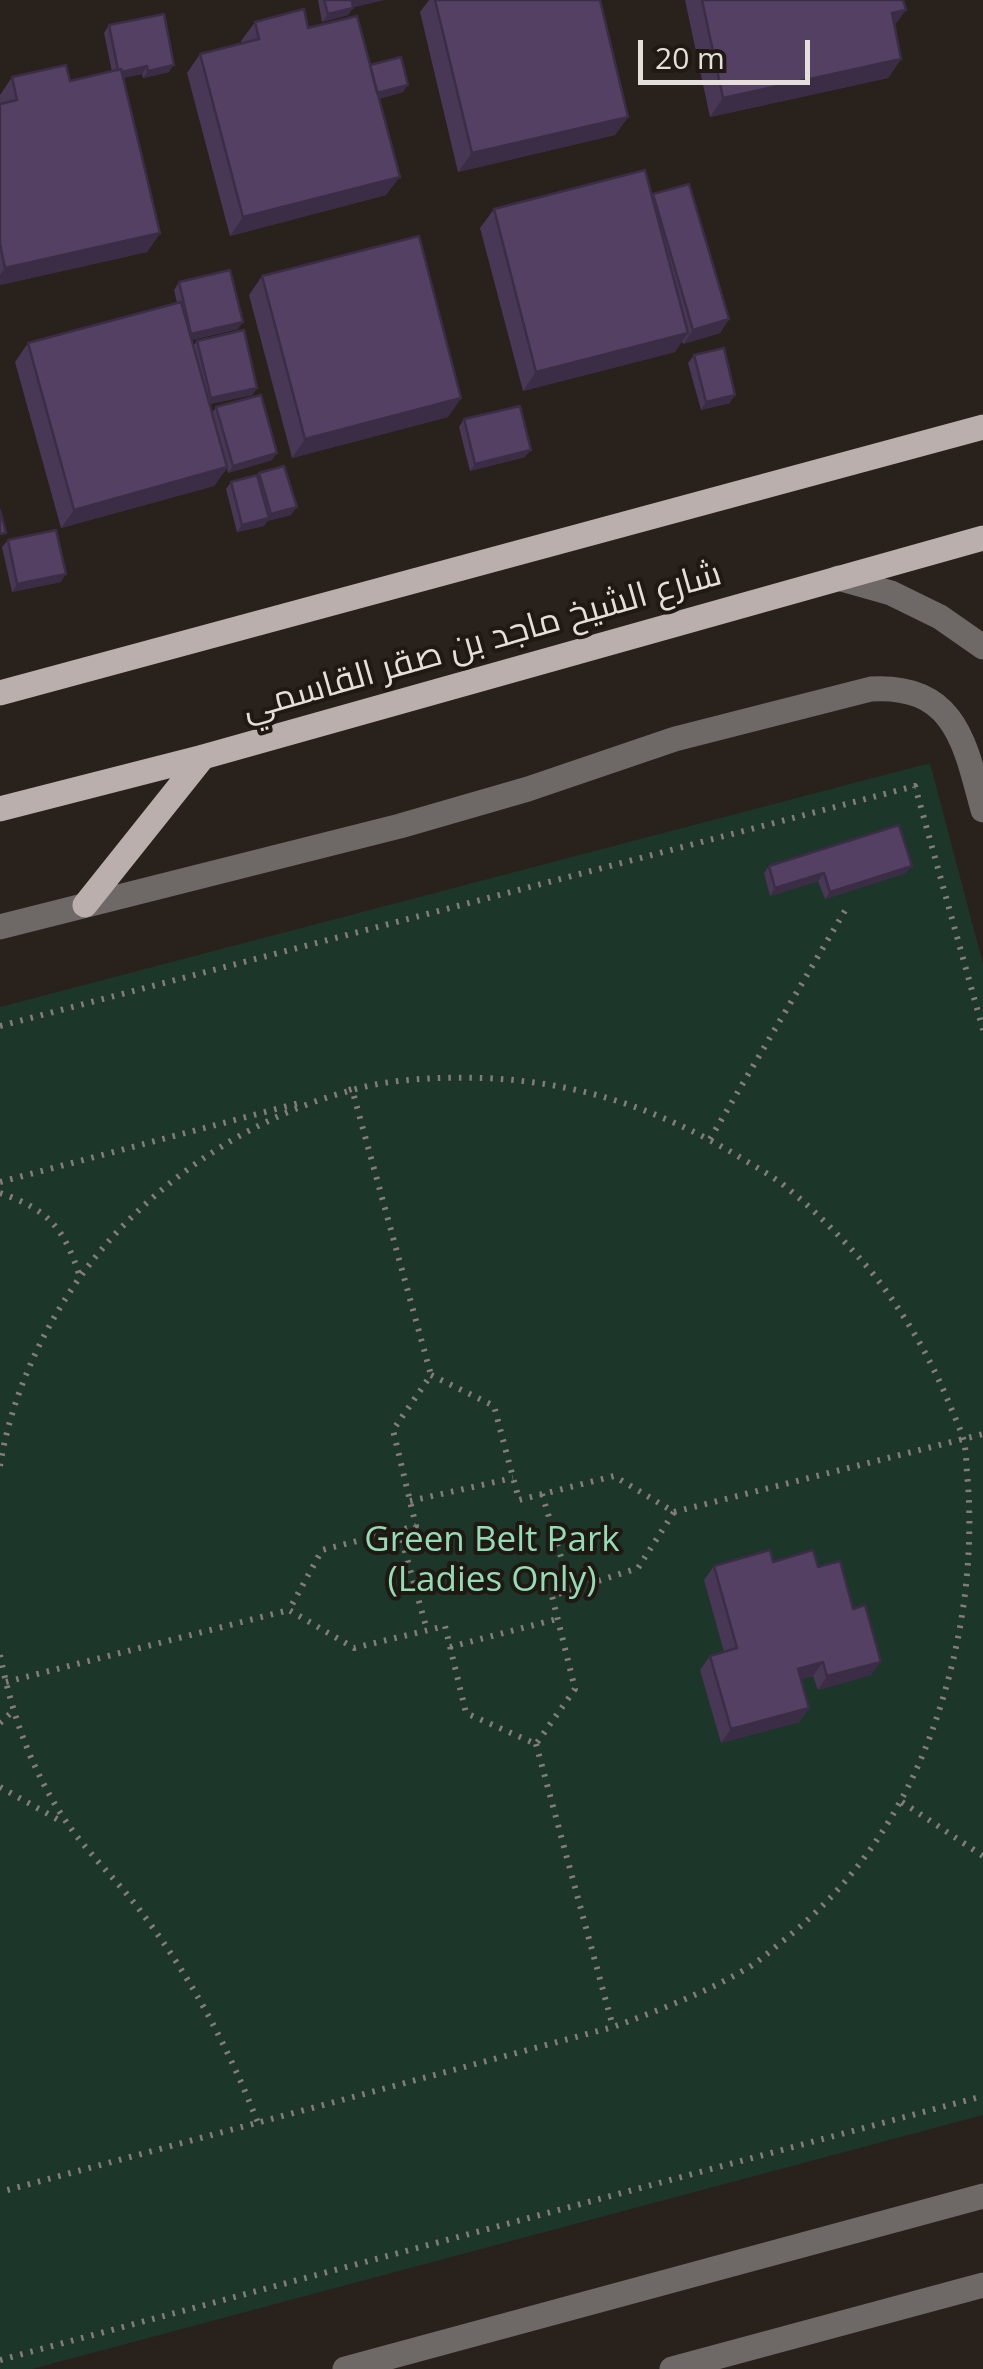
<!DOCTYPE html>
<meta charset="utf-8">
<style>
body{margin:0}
#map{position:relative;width:983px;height:2369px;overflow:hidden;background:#29211c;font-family:"Open Sans",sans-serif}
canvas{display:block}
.scale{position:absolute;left:638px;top:40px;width:172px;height:45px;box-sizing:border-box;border:5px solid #e5dfdc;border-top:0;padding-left:12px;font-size:30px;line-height:35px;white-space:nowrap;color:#e5dfdc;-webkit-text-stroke:8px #201813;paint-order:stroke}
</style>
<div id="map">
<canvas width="983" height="2369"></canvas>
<div class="scale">20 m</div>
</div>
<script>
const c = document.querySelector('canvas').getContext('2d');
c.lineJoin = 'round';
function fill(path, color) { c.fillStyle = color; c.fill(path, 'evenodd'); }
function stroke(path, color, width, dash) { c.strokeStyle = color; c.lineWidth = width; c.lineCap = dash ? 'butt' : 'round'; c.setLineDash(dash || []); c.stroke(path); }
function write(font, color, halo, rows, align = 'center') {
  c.font = font + ' "Open Sans",Cairo,sans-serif'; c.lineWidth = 8; c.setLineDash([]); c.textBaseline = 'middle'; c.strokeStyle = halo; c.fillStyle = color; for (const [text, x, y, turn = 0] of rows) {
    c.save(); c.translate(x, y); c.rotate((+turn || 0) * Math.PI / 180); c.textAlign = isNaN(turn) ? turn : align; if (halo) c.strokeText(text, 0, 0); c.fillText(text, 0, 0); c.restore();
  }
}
const green = new Path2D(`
 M930,763L983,964V2115L32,2369H0V1007Z`);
const path = new Path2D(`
 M0,1026L915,786L983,1030
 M349,1090L352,1089L431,1375
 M710,1139L846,909
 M0,1182L299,1103
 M0,1193C49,1210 64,1228 80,1277
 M431,1375L494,1406L519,1500L614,1476L674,1512L638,1568L552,1596L575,1689L536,1744L466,1713L445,1626L354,1648L289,1610L322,1550L416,1526L393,1430Z
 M0,1466C15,1373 67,1278 135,1214C195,1156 268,1113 349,1091C378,1082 410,1079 441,1078C553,1074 651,1102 746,1161C758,1168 770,1175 781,1183C814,1209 843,1239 870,1270C903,1311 929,1355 949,1403C954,1416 961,1429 964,1442C967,1455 966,1470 968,1483C973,1556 964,1628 943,1698C913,1798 861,1880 779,1944C768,1953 758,1962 746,1969C703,1994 659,2010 613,2027L0,2192
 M542,1494L571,1590
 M410,1501L513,1478
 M674,1512L983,1434
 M399,1530L427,1630
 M450,1647L557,1619
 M0,1655C12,1715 32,1772 67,1823C90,1856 121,1884 145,1917C193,1981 229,2049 258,2123
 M6,1682L289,1610
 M0,1723L13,1711
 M536,1744L613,2027
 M0,1787L64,1823
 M902,1802L983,1856
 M0,2360L983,2096`);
const minor = new Path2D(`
 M838,578L891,593L940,617L983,647
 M0,927L400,826L528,789L675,739L871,689C956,684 965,744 983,810
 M345,2369L983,2196
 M672,2369L983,2285`);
const major = new Path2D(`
 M0,693L983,427
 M0,809L203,757L983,538
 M85,905L203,757`);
const wall = new Path2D(`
 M318,0H384L353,7L348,15L322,22Z
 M429,0H600L628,117L615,135L458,172L420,12Z
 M685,0H903L894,26L901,59L888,78L710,117Z
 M255,22L308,28L370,65L403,92L379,99L386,195L230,236L187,73L200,54L242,43L241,41Z
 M109,25L169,72L143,78L142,74L123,78L160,233L147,252L0,285V95L12,77L70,81L112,72L104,33Z
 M653,194L729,319L720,333L683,344L682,341L675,352L523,391L480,228L494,209L652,196Z
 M262,276L461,398L448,417L292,458L249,295Z
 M179,282L238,329L192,340L193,346L197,341L257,388L252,395L210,404L212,413L216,407L272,460L228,473L227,468L214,486L61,528L15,362L28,343L177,303L174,290Z
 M694,355L730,403L701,410L688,363Z
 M464,419L525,457L470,471L459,427Z
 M259,473L291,515L267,521L264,526L237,532L226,489L231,482L257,476Z
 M8,540L61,582L12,592L2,547Z
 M769,866L906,873L825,899L818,881L770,896L764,873Z
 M773,1562L818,1567L871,1675L818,1690L813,1676L801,1679L809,1708L799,1722L721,1743L700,1670L710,1656L724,1652L704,1580L714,1566Z`);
const shadedWall = new Path2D(`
 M358,0H384L347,9L352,1Z
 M353,8L348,15L322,22L328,14Z
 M906,10L892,29V13Z
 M901,59L888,78L710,117L723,98Z
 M174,65L169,72L143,78L148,71Z
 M147,66L142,74L113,80L118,72Z
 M408,85L403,92L371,101L376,93Z
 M628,117L615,135L458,172L472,153Z
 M400,177L386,195L230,236L243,217Z
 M160,233L147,252L0,285V275L5,268Z
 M729,319L720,333L683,344L693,330Z
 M243,322L238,329L185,341L191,334Z
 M688,333L675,352L523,391L536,372Z
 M257,388L252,395L205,405L211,398Z
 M735,395L730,403L701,410L706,402Z
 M461,398L448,417L292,458L305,439Z
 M531,450L525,457L470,471L475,464Z
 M277,453L272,460L228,473L233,466Z
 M227,467L214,486L61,528L74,510Z
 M297,507L291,515L267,521L264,526L237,532L242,525L267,519L271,514Z
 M66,574L61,582L12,592L17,584Z
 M912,866L906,873L825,899L830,892Z
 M824,873L818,881L770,896L775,888Z
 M823,1662L813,1676L788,1683L798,1669Z
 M881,1662L871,1675L818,1690L827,1676Z
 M809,1708L799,1722L721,1743L731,1729Z`);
const building = new Path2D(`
 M324,0H358L352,1L353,8L328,14Z
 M435,0H600L628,117L472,153Z
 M702,0H903L906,10L892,13L901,59L723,98Z
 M304,9L308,28L357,16L400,177L243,217L200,54L259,39L255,22Z
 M164,14L174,65L148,71L147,66L122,72L121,69L118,70L109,25Z
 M401,57L408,85L377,93L370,65Z
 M66,65L70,81L121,69L160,233L5,268L0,244V104L17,100L12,77Z
 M645,170L688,333L536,372L494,209Z
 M689,184L729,319L693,330L653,194Z
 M419,236L461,398L305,439L262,276Z
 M230,270L243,322L191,334L179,282Z
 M181,302L227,467L74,510L28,343Z
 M244,330L257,388L211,398L197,341Z
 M724,348L735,395L706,402L694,355Z
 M261,395L277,453L233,466L216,407Z
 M520,406L531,450L475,464L464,419Z
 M284,466L297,507L271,514L259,473Z
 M257,475L269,518L242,525L231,482Z
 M0,510L6,533L0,534Z
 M56,530L66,574L17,584L8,540Z
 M899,825L912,866L830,892L824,873L775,888L769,866Z
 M770,1550L773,1562L813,1550L818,1567L840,1561L853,1609L865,1605L881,1662L827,1676L823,1662L798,1669L809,1708L731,1729L710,1656L737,1648L714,1566Z`);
const streetNames = [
 ["شارع الشيخ ماجد بن صقر القاسمي",482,642,-16]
];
const parkNames = [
 ["Green Belt Park",492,1541],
 ["(Ladies Only)",492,1581]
];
fill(green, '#1c3629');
stroke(path, '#837c78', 6, [2.5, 8]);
stroke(minor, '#6e6967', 25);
stroke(major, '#baafac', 25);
fill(wall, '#483755');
fill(shadedWall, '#3b2d45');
fill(building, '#544063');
stroke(building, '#3b2d45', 2.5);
write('35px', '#e5dfdc', '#201813', streetNames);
write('35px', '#93dcb6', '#201813', parkNames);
</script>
